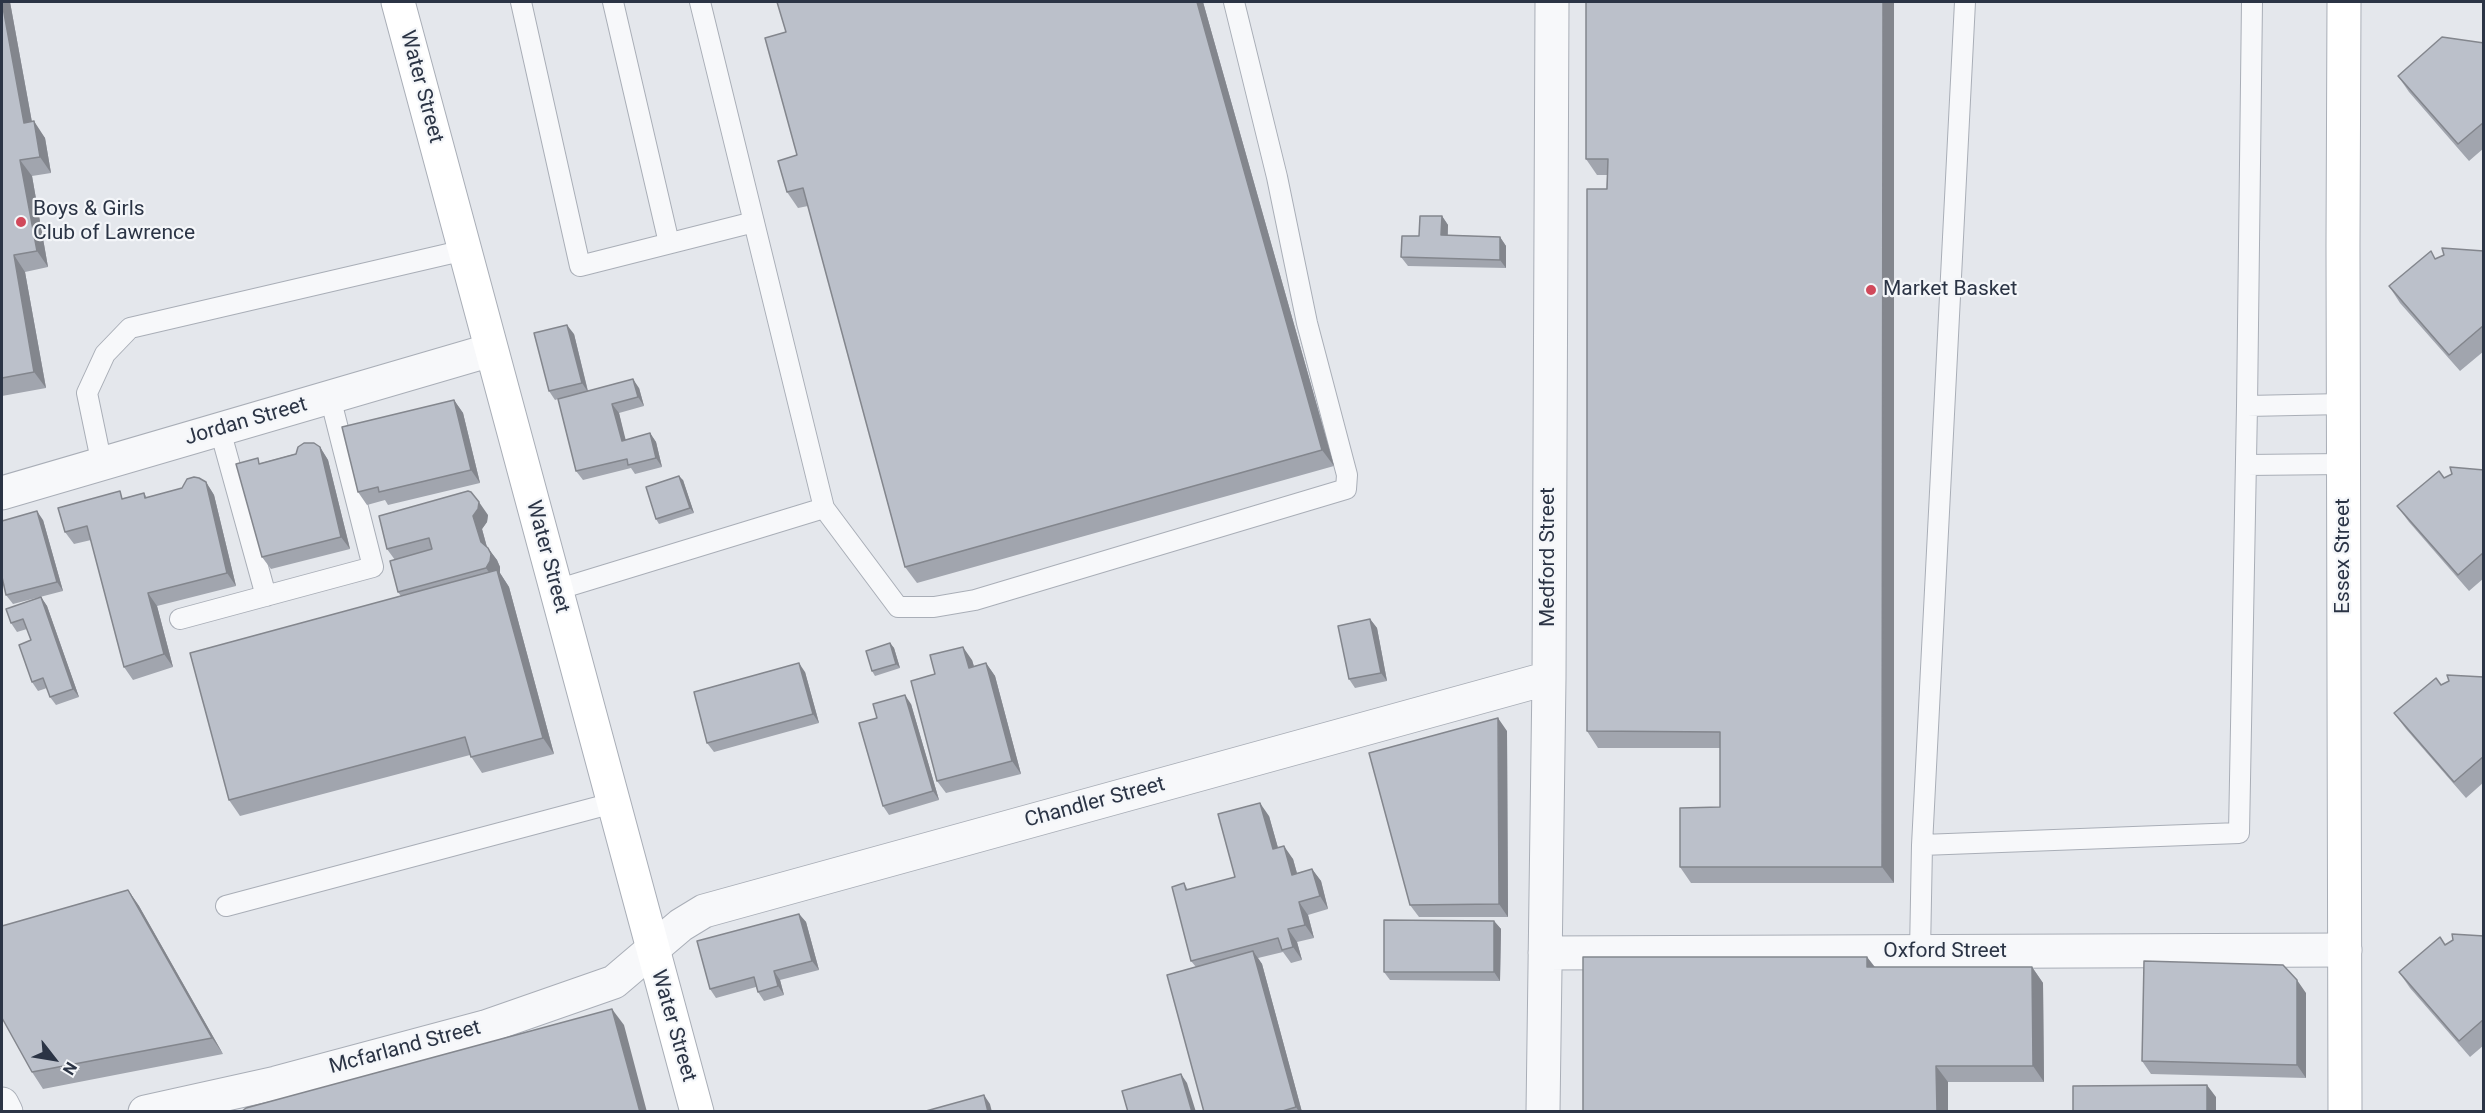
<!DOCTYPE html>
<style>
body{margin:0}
#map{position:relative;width:2485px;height:1113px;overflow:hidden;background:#e4e7ec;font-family:Roboto,sans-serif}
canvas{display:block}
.frame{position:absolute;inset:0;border:3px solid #2b3445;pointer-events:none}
.north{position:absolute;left:24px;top:1029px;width:60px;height:60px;-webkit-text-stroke:4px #f4f6f9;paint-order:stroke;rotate:121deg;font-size:16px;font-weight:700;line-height:24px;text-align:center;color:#2b3445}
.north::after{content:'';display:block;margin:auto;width:21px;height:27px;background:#2b3445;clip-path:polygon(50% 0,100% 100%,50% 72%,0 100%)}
</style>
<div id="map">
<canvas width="2485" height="1113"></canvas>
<div class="frame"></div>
<div class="north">N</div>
</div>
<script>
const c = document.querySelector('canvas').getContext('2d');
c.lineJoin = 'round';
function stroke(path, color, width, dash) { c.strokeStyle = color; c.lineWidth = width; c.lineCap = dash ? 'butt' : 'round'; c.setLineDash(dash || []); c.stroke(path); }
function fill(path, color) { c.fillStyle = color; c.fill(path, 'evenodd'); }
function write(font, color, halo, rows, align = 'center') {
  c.font = font + ' Roboto,sans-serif'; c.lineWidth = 4.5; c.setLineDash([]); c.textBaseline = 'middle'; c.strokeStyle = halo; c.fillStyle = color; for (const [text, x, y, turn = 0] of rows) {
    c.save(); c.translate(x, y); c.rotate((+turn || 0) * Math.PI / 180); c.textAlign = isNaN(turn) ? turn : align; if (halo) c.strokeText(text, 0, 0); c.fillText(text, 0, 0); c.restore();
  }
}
const lane = new Path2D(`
 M521,2L580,266L754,222
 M613,2L669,243
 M2247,406L2343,404
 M220,430L266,596
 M102,465L87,393L105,354L130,328L465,250
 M2246,465L2344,464
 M824,508L898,607H934L975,600L1346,489L1347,475L1307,323L1277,177L1234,2
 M556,590L824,508L700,2
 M180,619L373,567L330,397
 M1922,845L2239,833L2247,406L2252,2
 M226,906L613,803
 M1920,952L1922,845L1965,2`);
const street = new Path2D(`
 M2,493L491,350
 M1545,953L2345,950
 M2,1104L6,1112
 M145,1112L276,1083L485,1027L614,982L681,925L704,911L1549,678
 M1543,1112L1549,678L1552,2`);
const secondary = new Path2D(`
 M398,2L697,1112
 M2344,2L2343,245L2345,1112`);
const wall = new Path2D(`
 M2,2H10L32,122L45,138L51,173L32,176L48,267L25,272L46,388L2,396Z
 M777,2H1203L1334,466L917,583L905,567L808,206L798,208L787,192L797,155L786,32Z
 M1586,2L1894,883H1691L1680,867L1720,807V748H1598L1587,731L1607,175H1597L1586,159Z
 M2484,43V148L2469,161L2409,92L2398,76Z
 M1442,216L1448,225V235L1500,237L1506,246V268L1408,266L1401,257L1419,236Z
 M2484,251V351L2460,371L2400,303L2389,286L2436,259Z
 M574,334L588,391L639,388L644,406L619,413L625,440L650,433L656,442L662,467L635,474L631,468L583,480L576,471L558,399L555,400L549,391Z
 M454,400L463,413L480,483L388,505L385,500L367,505L358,492Z
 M320,447L328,460L350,549L271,569L262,557L261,463Z
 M2484,470V578L2469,591L2409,522L2397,506L2444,478Z
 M683,480L694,513L659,524L656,519Z
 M206,482L214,495L236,586L157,606L173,667L133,680L124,667L91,540L74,544L65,532L124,498L144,493L147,498Z
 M488,515L487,522L482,529L487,547L497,560L500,567V573L509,587L554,754L482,773L470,755L240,816L229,800L401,596L398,592L395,560L387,549Z
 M43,520L63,591L13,604L6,595Z
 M41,597L47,606L79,697L56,705L50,697L47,688L38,691L32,682L31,640L27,629L17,632L11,623Z
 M1370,619L1377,628L1387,681L1355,688L1349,679Z
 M890,643L894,648L900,668L875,676L872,671Z
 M972,660L974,666L986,663L995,676L1021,774L946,793L937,781L935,674Z
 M805,672L819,723L714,752L707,743Z
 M2484,677V782L2466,798L2406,729L2394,713L2441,685Z
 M911,704L939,800L889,815L883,806L877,718Z
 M1507,731L1508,917H1419L1410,905Z
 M1269,816L1278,848L1293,859L1297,873L1312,869L1321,881L1328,909L1308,915L1314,938L1297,942L1302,960L1291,963L1283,952L1258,958L1262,964L1302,1112H1204L1196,967L1191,961L1184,883L1188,890L1235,877Z
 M128,890L139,906L223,1054L43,1089L32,1072Z
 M799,914L806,922L819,970L780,980L784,995L764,1001L758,992L756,987L716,998L710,989Z
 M1494,921L1501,929L1500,981L1390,980L1384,972Z
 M2484,936V1045L2470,1057L2410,988L2399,972L2445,944Z
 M1867,957L1875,967H2032L2043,983L2044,1082H1948V1112H1583Z
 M2306,993V1078L2151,1074L2142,1061Z`);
const shadedWall = new Path2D(`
 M2,2H10L35,139L24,123Z
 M1197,2H1203L1334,466L1322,450Z
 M1883,2H1894V883L1882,867Z
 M34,121L45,138L51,173L40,157Z
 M20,160L32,176L48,267L37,251Z
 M1442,216L1448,225L1447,244L1441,235Z
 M1500,237L1506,246V268L1500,260Z
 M14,255L25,272L46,388L34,372Z
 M567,325L574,334L588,392L582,383Z
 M633,379L639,388L644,406L638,397Z
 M454,400L463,413L480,483L471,470Z
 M612,404L619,413L628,449L622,441Z
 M650,433L656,442L662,467L656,458Z
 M320,447L328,460L350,549L341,537Z
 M679,476L683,480L694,513L690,508Z
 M206,482L214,495L236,586L227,573Z
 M479,502L488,515L487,522L482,529L489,555L481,542L473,516Z
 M37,511L43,520L63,591L57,582Z
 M488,548L497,560L500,567V573L509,587L554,754L543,738L495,581L486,568Z
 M148,593L157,606L173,667L164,654Z
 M41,597L47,606L79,697L73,689Z
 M1370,619L1377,628L1387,681L1381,673Z
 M890,643L894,648L900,668L896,664Z
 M963,647L972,660L978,681L969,668Z
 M799,663L805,672L819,723L813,714Z
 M986,663L995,676L1021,774L1012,761Z
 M905,695L911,704L939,800L933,791Z
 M1498,718L1507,731L1508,917L1499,904Z
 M1260,803L1269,816L1282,862L1273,849Z
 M1284,846L1293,859L1301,888L1292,875Z
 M1312,869L1321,881L1328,909L1320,896Z
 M128,890L139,906L223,1054L212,1038Z
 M1299,902L1308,915L1314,938L1305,925Z
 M799,914L806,922L819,970L812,961Z
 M1494,921L1501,929L1500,981L1494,972Z
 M1288,929L1297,942L1302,960L1293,947Z
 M1253,951L1262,964L1302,1112H1299L1296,1107Z
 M1867,957L1879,973L1867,967Z
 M2032,967L2043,983L2044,1082L2033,1066Z
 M774,971L780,980L784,995L778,986Z
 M2297,980L2306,993V1078L2297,1065Z
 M612,1009L624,1025L647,1112H640Z
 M1936,1066L1948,1082V1112H1937Z
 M1181,1074L1187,1083L1196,1112H1192Z
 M2207,1085L2216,1097V1112H2207Z
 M984,1095L990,1104L992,1112H988Z`);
const building = new Path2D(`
 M2,2L24,123L34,121L40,157L20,160L37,251L14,255L34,372L2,378Z
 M777,2H1197L1322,450L905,567L803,188L787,192L778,161L797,155L765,38L786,32Z
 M1586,2H1883L1882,867H1680V808L1720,807V732L1587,731V189H1607L1608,159H1586Z
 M2442,37L2484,43V122L2458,144L2398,76Z
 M1420,216H1442L1441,235L1500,237V260L1401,257L1402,236H1419Z
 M2442,248L2484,251V325L2449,355L2389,286L2431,251L2435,259L2444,255Z
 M567,325L582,383L549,391L534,333Z
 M633,379L638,397L612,404L622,441L650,433L656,458L628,465L627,459L576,471L558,399Z
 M454,400L471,470L379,492L378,487L358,492L342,427Z
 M304,443H314L320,447L341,537L262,557L236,464L258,458L259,464L296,454L298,447Z
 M2450,467L2484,470V552L2458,575L2397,506L2439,471L2444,478L2452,474Z
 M679,476L690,508L656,519L646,487Z
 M194,477L199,478L206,482L227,573L148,593L164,654L124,667L87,526L65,532L58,508L120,491L122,499L144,493L145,498L182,488L187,479Z
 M468,491L471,492L479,502L478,509L473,516L481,542L488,548L491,554L490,561L486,568L398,592L390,561L432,549L429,538L387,549L379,516Z
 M37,511L57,582L6,595L2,577V521Z
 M497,570L543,738L471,757L465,737L229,800L190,653Z
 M41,597L73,689L50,697L43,678L32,682L19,645L31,640L23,619L11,623L6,609Z
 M1370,619L1381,673L1349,679L1338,626Z
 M890,643L896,664L872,671L866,651Z
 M963,647L969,668L986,663L1012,761L937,781L911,681L935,674L930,655Z
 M799,663L813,714L707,743L694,692Z
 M2447,675L2484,677V756L2454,782L2394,713L2436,678L2441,685L2449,681Z
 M905,695L933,791L883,806L859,723L877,718L873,704Z
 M1498,718L1499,904L1410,905L1369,753Z
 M1260,803L1273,849L1284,846L1292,875L1312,869L1320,896L1299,902L1305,925L1288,929L1293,947L1282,950L1278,938L1191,961L1172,887L1184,883L1186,890L1235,877L1218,814Z
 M128,890L212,1038L32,1072L2,1018V926Z
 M799,914L812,961L774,971L778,986L758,992L754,977L710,989L697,941Z
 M1384,920L1494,921V972H1384Z
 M2452,934L2484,936V1019L2459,1041L2399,972L2440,937L2445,945L2453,940Z
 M1253,951L1296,1107L1279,1112H1204L1167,975Z
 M1583,957H1867V967H2032L2033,1066H1936L1937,1112H1583Z
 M2144,961L2283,965L2297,980V1065L2142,1061Z
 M612,1009L640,1112H241L246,1108Z
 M1181,1074L1192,1112H1128L1122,1091Z
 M2207,1085V1112H2073V1086Z
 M984,1095L988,1112L926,1111Z`);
const markers = [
 [21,222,6,"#d1495b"],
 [1871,290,6,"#d1495b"]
];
const streetNames = [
 ["Water Street",421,87,75],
 ["Jordan Street",246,422,-16],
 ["Essex Street",2344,556,-90],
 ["Water Street",547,557,75],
 ["Medford Street",1549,557,-90],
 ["Chandler Street",1095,803,-15],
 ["Oxford Street",1945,952],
 ["Water Street",673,1026,74],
 ["Mcfarland Street",405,1048,-15]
];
const poiNames = [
 ["Boys & Girls",33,210],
 ["Club of Lawrence",33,234],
 ["Market Basket",1883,290]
];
stroke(lane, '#a9aeb7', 22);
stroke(street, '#a9aeb7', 35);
stroke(secondary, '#a9aeb7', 35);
stroke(lane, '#f7f8fa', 20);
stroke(street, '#f7f8fa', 33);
stroke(secondary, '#fff', 33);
fill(wall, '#a1a5ae');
fill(shadedWall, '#83868d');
fill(building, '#bbc0ca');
stroke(building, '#83868d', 1.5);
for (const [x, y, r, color] of markers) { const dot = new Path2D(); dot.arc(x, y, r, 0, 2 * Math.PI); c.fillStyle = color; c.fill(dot); stroke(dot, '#f4f6f9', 2); }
write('21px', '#2b3445', '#f4f6f9', streetNames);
write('21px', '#2b3445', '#f4f6f9', poiNames, 'left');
</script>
